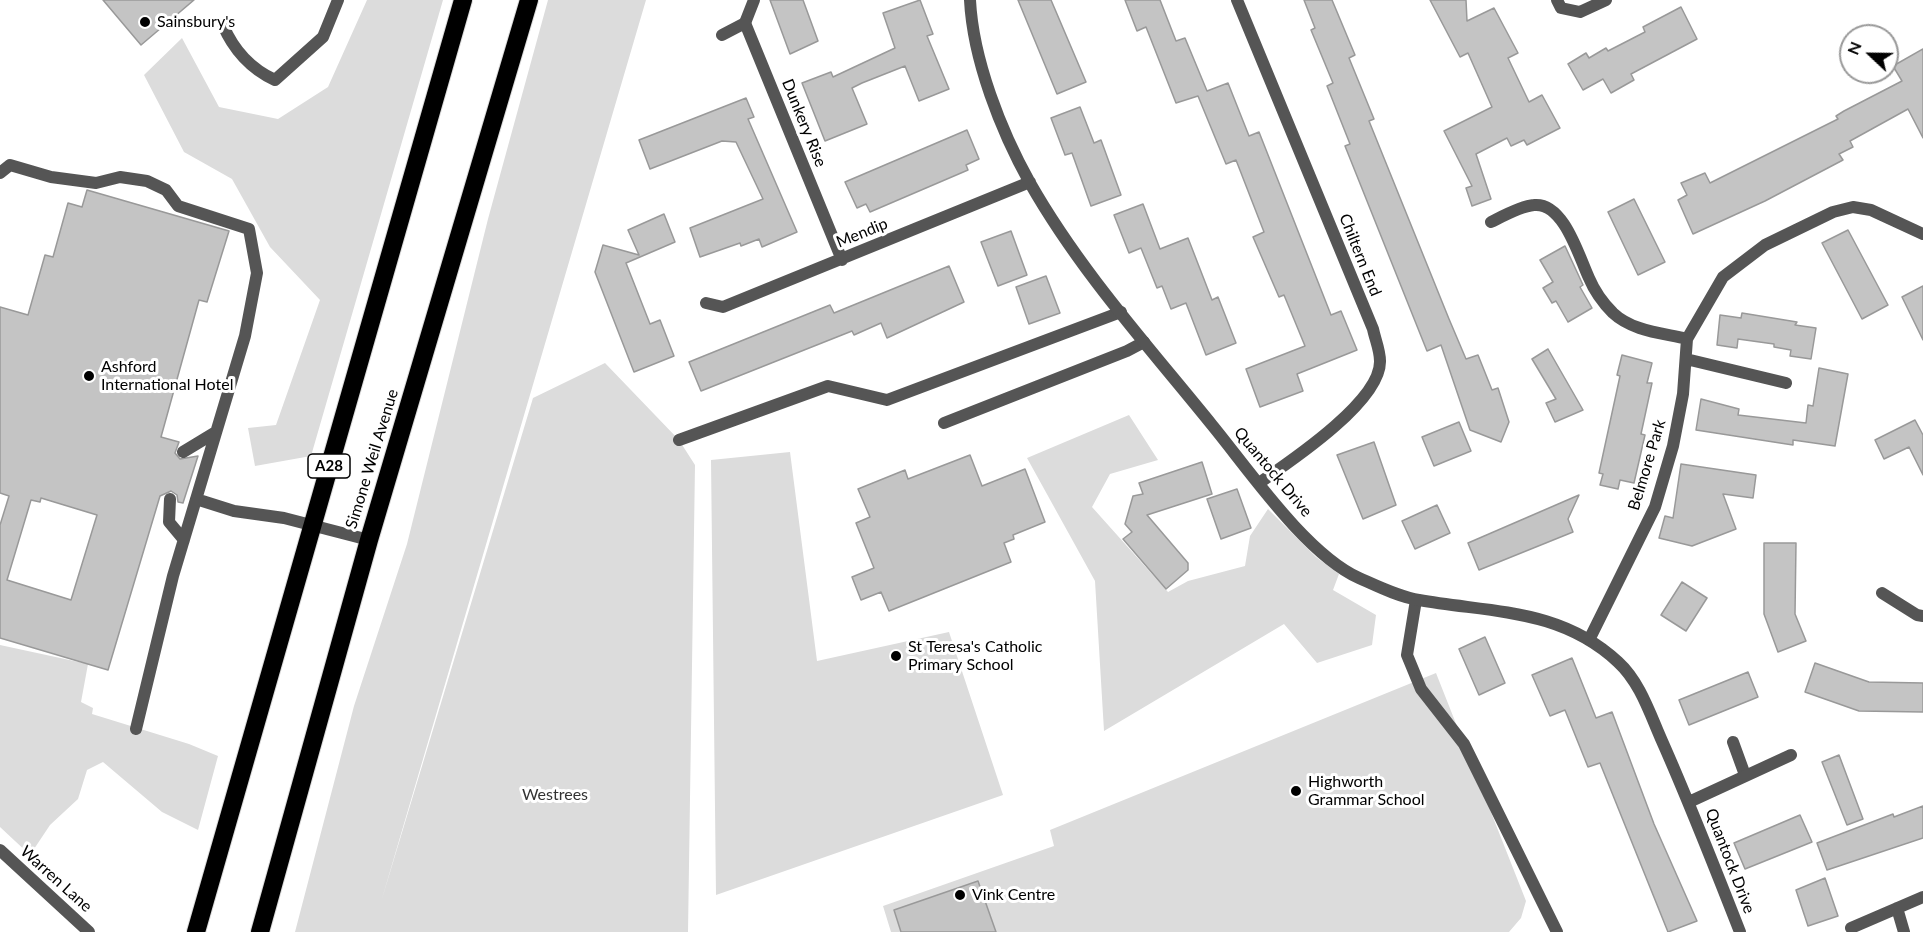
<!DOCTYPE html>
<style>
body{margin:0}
#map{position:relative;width:1923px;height:932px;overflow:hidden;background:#fff;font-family:Lato,sans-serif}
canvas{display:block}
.north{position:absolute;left:1839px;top:24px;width:60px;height:60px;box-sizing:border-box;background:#fff;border:2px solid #999;border-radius:50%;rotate:292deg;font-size:16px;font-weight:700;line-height:24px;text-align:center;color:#000}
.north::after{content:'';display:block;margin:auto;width:21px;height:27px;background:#000;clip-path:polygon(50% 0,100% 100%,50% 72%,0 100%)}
</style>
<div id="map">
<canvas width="1923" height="932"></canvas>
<div class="north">N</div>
</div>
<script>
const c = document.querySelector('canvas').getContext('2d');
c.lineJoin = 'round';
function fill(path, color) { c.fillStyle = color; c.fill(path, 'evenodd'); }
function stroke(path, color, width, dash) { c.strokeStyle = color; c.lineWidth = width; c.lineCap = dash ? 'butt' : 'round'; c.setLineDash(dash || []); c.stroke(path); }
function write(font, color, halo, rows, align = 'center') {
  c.font = font + ' Lato,sans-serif'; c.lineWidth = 6; c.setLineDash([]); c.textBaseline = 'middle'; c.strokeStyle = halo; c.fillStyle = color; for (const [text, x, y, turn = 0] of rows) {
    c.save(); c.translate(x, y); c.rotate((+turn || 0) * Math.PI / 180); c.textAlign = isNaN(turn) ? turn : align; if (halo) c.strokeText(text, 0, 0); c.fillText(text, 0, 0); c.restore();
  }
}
const green = new Path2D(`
 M367,0H443L311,456L255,466L248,428L276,425L320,300L270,247L232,179L184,152L144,75L182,38L219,107L278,119L328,87Z
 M548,0H646L381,902L533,398L605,363L679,440L695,465L688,932H295L354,706L407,544L488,219Z
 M1129,415L1158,460L1110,474L1092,507L1168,592L1188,581L1245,566L1250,536L1268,509L1316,557L1339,574L1333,590L1376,615L1372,645L1317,663L1284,624L1104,731L1095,581L1027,458Z
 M790,452L817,661L949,632L1003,795L716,895L711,460Z
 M0,645L88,664L81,702L93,708L92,714L189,744L218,756L198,830L162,812L103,762L87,770L78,799L50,825L30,855L0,827Z
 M1436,673L1526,901L1521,918L1509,932H891L883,906L1054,846L1050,830Z`);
const building = new Path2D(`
 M103,0H194L141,45Z
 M770,0H803L818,41L790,54Z
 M920,0L933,34L927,36L949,89L919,101L905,66L862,83L852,88L867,124L825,141L802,83L831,72L833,77L895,48L883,13Z
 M1018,0H1051L1086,82L1057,94Z
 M1125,0H1160L1176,41L1185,38L1207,91L1228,83L1249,136L1259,132L1331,315L1341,311L1357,350L1297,374L1303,391L1260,407L1246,369L1305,346L1284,295L1279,297L1253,237L1264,232L1236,160L1226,164L1198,96L1176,103L1146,27L1137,31Z
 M1304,0H1332L1355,55L1349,58L1374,119L1369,121L1449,319L1466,359L1478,355L1492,390L1498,388L1509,422L1501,442L1470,430L1441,345L1427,351L1345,146L1350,144L1327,86L1333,83L1311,30L1315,28Z
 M1430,0H1466L1467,21L1494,8L1518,53L1508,58L1529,102L1542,95L1560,128L1527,145L1524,140L1511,146L1507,138L1476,154L1491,199L1472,206L1466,188L1472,186L1444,131L1492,107L1468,53L1460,57Z
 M1681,7L1697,39L1631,74L1634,80L1611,93L1603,79L1583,90L1568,64L1586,53L1589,58L1606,48L1608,51L1645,32L1643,27Z
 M1923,49V138L1908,109L1850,141L1853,147L1839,154L1843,160L1765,201L1693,234L1678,200L1687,195L1681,183L1705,173L1710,183L1838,119L1836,116L1844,111L1902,81L1893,66Z
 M746,98L754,117L748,119L797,232L762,247L759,239L741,246L740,243L700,257L690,228L763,199L736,142L722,141L650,169L639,140Z
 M1080,107L1094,143L1101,140L1121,195L1091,206L1072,153L1065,155L1051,118Z
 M967,130L979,159L966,165L968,170L870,212L866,204L857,208L845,182Z
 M87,190L229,231L207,302L199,300L161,437L179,442L175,453L180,459L198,456L183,503L178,502L177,495L171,491L160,496L108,670L0,638V525L9,496L0,493V307L28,315L45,255L53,257L68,203L82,207ZM41,498L97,515L71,600L7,580L31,500L40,502Z
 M1634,199L1665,262L1638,275L1608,212Z
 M1143,204L1160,249L1188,238L1212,300L1218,297L1236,343L1206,355L1186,303L1171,309L1162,286L1157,288L1141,248L1129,253L1114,215Z
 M664,214L675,242L626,263L650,324L660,320L674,356L634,372L595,272L603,245L639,255L628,230Z
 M1848,230L1888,305L1862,319L1822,243Z
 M1011,231L1027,275L998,286L981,242Z
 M1565,246L1583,285L1580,287L1592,308L1568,322L1556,301L1552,303L1543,288L1553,282L1540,260Z
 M949,266L964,302L887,338L881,323L854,335L852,331L701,391L689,362L830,305L834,313Z
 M1046,276L1060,313L1029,324L1016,287Z
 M1923,286V340L1902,297Z
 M1742,313L1797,322L1795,325L1816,328L1811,359L1790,356L1791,350L1774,347V344L1738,339L1737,348L1717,345L1720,315L1741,318Z
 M1548,349L1583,410L1555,422L1546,403L1556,399L1532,359Z
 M1622,355L1652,363L1647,383H1652L1641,434L1645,435L1634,483L1620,480L1618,489L1600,485L1603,474L1599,473L1620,376L1617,375Z
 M1819,368L1848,374L1835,446L1793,440V445L1696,430L1701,399L1739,409L1738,415L1806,423L1808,405L1813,406Z
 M1915,420L1923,435V475L1909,447L1884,459L1875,440Z
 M1459,422L1471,451L1434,466L1422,437Z
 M1374,442L1396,505L1363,519L1337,455Z
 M970,455L982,486L1025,469L1045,522L1013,535L1014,539L1004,543L1011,562L889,611L881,592L861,600L852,577L874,568L856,523L870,517L858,489L905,470L908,479Z
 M1202,462L1212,494L1147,515L1188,563V570L1166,589L1123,539L1132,532L1125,524L1133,496L1143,494L1139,483Z
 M1681,464L1756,475L1753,498L1723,494L1736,529L1692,546L1659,538L1665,516L1673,518Z
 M1237,489L1251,528L1221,539L1207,499Z
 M1579,495L1568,519L1573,532L1479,570L1468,543Z
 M1437,505L1450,533L1415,549L1402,521Z
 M1764,543H1796L1795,614L1806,641L1778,652L1764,614Z
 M1682,582L1707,598L1686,631L1661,615Z
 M1485,637L1505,683L1479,695L1459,649Z
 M1572,658L1596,718L1612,712L1654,824L1697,921L1668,932L1600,763L1588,767L1565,710L1550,716L1532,675Z
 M1815,663L1869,682L1923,683V712L1859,711L1805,692Z
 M1748,672L1758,697L1689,725L1679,700Z
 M1839,755L1863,819L1847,825L1822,762Z
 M1923,806V838L1827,870L1817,843L1893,814L1894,817Z
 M1800,815L1812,842L1745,869L1734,843Z
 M1825,878L1838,916L1808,926L1796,890Z
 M978,881L996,932H901L894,910Z`);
const lane = new Path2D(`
 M745,23L754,0
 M223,25C233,49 251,69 275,80L323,37L338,0
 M0,173L10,165L51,177L96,183L120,177L147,181L166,190L178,206L249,229L257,273L245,336L173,576L136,729
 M944,423L1127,351L1144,342
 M679,440L828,386L887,400L1121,312
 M183,452L216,432
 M170,499L169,522L184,540
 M196,499L234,511L284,518L369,540
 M1416,600L1407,655L1421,689L1464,744L1557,932
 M1733,742L1745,775`);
const street = new Path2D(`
 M970,0C973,60 1001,131 1030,183C1080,271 1149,347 1212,425C1249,470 1306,554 1359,578C1377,586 1399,597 1419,600C1492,613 1560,608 1618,662C1640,682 1650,714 1662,741C1690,804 1715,868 1740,932
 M1237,0L1373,329C1375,339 1380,350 1380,361C1381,401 1291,461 1259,483
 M1557,0L1561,8L1580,12L1606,0
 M722,35L745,23L842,260
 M1491,222C1503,216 1521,206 1534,205C1564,202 1579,257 1589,278C1594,290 1604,304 1613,313C1632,331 1662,333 1687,339
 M706,303L723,307L1030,182
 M1686,359L1786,383
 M1882,593L1917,615L1923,616
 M1589,640L1655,507L1673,446L1683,394L1687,339L1723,277L1765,245L1833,212L1853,207L1871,210L1923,234
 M1689,802L1791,755
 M0,850L89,932
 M1897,908L1904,932
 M1851,928L1923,897`);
const highway = new Path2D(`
 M196,932L463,0
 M260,932L369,540L529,0`);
const markers = [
 [145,22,6,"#000"],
 [89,376,6,"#000"],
 [896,656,6,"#000"],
 [1296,791,6,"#000"],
 [960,895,6,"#000"]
];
const shields = [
 [329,466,42]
];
const shieldNames = [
 ["A28",329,466]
];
const poiNames = [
 ["Sainsbury's",157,22],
 ["Ashford",101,367],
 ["International Hotel",101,385],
 ["St Teresa's Catholic",908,647],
 ["Primary School",908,665],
 ["Highworth",1308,782],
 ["Grammar School",1308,800],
 ["Vink Centre",972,895]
];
const streetNames = [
 ["Dunkery Rise",804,123,68],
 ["Mendip",862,233,-22],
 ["Chiltern End",1360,255,68],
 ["Simone Weil Avenue",372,459,-73],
 ["Belmore Park",1647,465,-73],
 ["Quantock Drive",1273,472,50],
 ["Quantock Drive",1730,861,69],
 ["Warren Lane",56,879,42]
];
const parkNames = [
 ["Westrees",555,795]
];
fill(green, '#dcdcdc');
fill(building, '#c4c4c4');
stroke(building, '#999', 1.5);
stroke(highway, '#dbdbdb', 20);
stroke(lane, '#555', 12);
stroke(street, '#555', 12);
stroke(highway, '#000', 18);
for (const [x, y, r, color] of markers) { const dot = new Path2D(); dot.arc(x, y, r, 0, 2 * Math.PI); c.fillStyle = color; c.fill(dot); stroke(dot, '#fff', 2); }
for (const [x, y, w] of shields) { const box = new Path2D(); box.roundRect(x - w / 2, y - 12, w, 24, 4.5); c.fillStyle = '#fff'; c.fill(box); stroke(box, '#000', 1.5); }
write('bold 15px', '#000', null, shieldNames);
write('16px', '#000', '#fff', poiNames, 'left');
write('16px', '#000', '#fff', streetNames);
write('16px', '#333', '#fff', parkNames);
</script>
